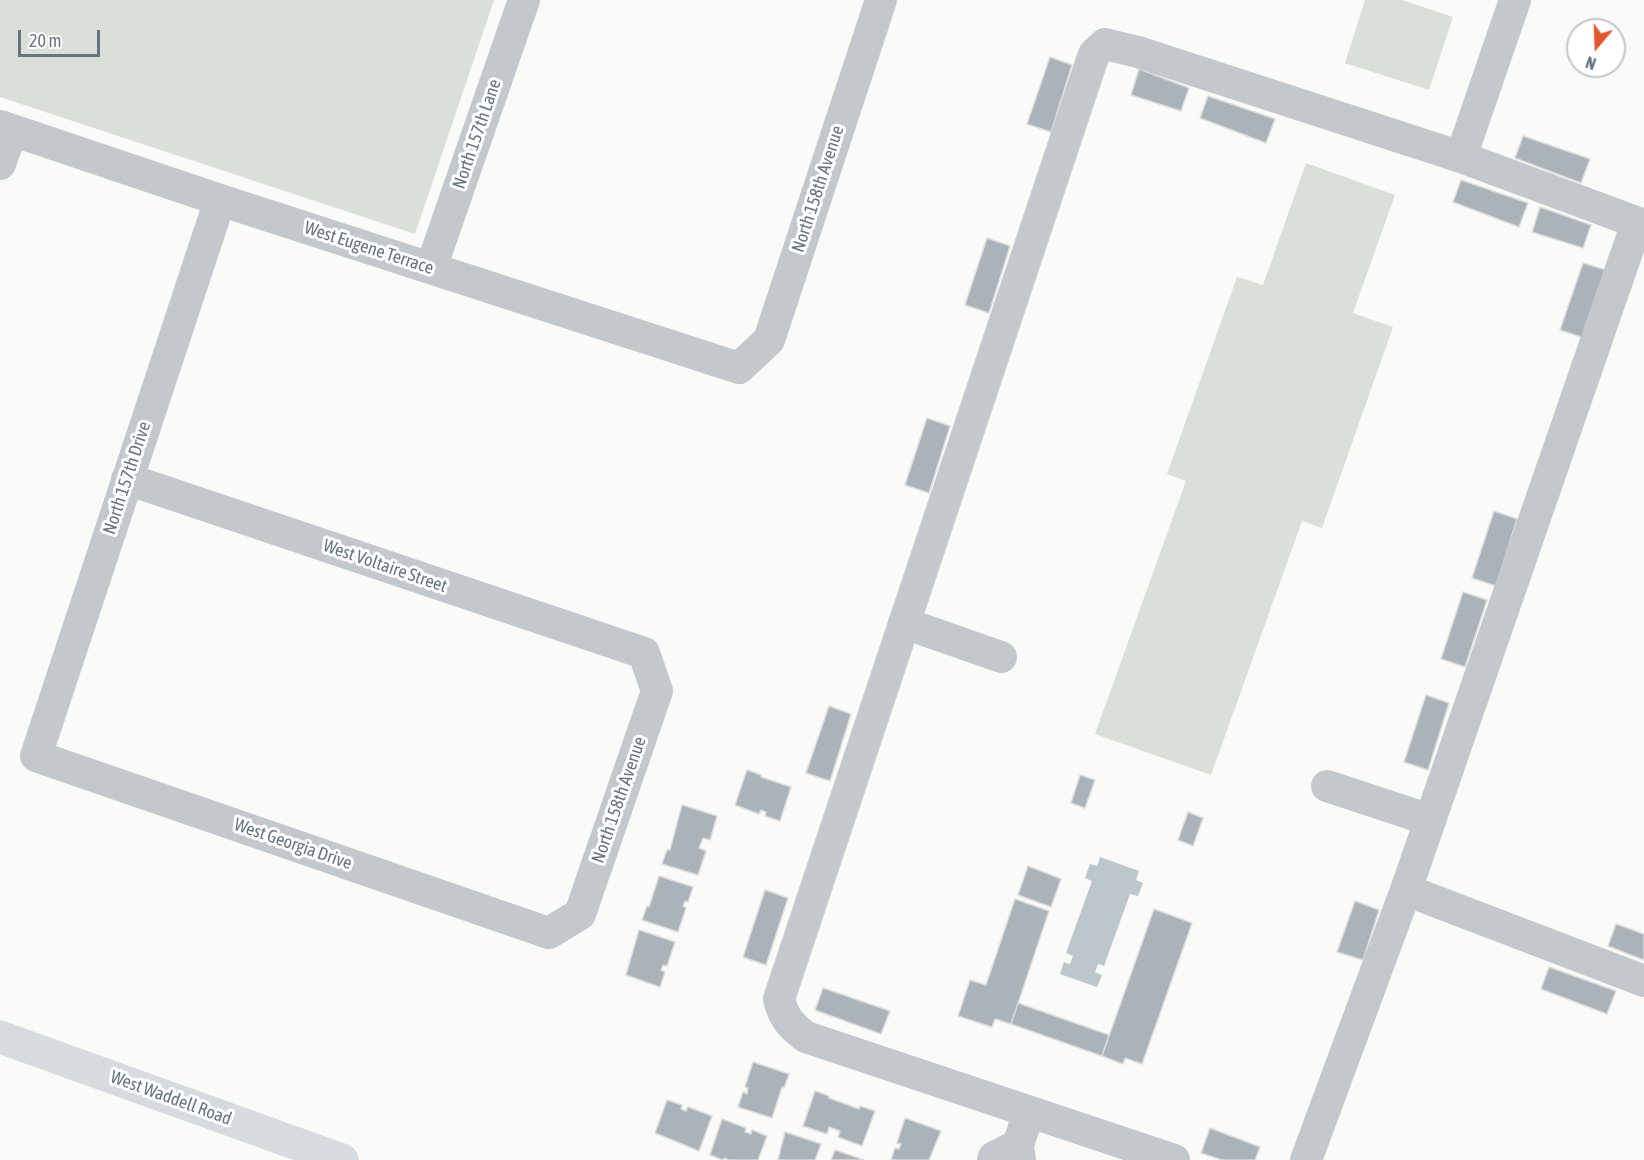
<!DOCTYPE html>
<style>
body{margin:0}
#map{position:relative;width:1644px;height:1160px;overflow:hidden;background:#fafaf8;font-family:"Asap Condensed",sans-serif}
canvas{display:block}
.north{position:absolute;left:1566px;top:18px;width:60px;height:60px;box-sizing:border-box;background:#fff;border:2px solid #c1c8cd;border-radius:50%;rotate:199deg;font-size:16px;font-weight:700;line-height:24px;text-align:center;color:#657683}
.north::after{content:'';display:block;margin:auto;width:21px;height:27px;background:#e4572e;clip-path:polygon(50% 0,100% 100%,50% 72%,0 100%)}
.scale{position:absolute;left:18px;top:30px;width:82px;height:27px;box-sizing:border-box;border:3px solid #657683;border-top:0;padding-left:8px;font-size:18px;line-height:21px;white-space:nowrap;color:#657683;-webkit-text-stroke:4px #fff;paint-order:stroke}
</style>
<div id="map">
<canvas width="1644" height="1160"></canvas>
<div class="north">N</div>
<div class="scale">20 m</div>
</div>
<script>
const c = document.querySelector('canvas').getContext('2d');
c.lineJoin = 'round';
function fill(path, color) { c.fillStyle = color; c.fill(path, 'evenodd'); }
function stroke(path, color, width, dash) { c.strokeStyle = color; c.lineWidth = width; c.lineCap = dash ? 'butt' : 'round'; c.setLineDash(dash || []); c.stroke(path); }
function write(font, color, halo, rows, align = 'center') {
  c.font = font + ' "Asap Condensed",sans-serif'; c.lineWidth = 6; c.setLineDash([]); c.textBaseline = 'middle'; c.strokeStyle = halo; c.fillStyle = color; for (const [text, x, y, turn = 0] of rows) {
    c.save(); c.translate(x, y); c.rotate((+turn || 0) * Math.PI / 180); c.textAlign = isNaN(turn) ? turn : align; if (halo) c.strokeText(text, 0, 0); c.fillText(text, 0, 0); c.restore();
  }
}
const green = new Path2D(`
 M0,0H494L415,234L0,97Z
 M1365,0H1402L1453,17L1429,90L1345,63Z
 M1306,163L1395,195L1353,313L1393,327L1322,528L1302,521L1211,775L1095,734L1186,481L1167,474L1237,277L1263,285Z`);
const water = new Path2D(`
 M1100,857L1139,871L1136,880L1143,883L1138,896L1130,894L1104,966L1098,964L1095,972L1102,975L1097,987L1060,974L1064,962L1070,964L1073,956L1066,953L1092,881L1085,878L1090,864L1097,866Z`);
const building = new Path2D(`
 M1050,57L1072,65L1051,132L1027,124Z
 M1139,69L1189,88L1181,111L1131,95Z
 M1208,96L1275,119L1266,143L1200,118Z
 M1523,136L1590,159L1581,183L1515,158Z
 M1461,180L1528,203L1519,227L1453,202Z
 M1540,207L1591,225L1583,248L1532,232Z
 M987,238L1010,246L989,313L965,305Z
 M1583,263L1606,270L1584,338L1560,330Z
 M927,418L950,426L929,493L905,485Z
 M1494,511L1517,519L1496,586L1472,578Z
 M1463,592L1487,600L1465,667L1441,659Z
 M1426,695L1449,703L1428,770L1404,762Z
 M829,706L851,714L830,781L806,773Z
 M747,770L761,775V777L791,787L780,821L765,816L766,812L761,810L759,814L735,805Z
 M1080,775L1095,780L1085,808L1071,803Z
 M682,805L717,816L710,840L703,838L699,848L706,851L698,875L662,864L667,850H670Z
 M1188,812L1203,818L1193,846L1178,840Z
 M1028,866L1061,879L1051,907L1018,895Z
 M659,876L693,887L688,902L685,901L683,906L686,908L678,932L642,920L647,906L649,907Z
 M765,890L788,898L766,965L743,957Z
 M1015,899L1049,911L1011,1024L995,1019L992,1027L958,1016L970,980L986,985Z
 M1355,901L1379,910L1363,960L1337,952Z
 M1154,909L1192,923L1142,1064L1125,1058L1123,1064L1102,1056Z
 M1616,924L1644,934V960L1608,946Z
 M639,930L675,942L667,966L663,965L661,970L665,972L660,987L626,975Z
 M1549,967L1616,991L1607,1014L1541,989Z
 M823,988L890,1011L881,1034L815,1010Z
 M1018,1003L1109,1035L1102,1056L1011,1024Z
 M753,1062L789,1074L784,1088L782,1087L772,1118L738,1107L743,1092L747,1094L748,1088L745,1087Z
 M815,1091L829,1096V1098L859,1109L860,1106L875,1111L862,1146L838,1137L840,1131L829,1127L827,1134L803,1126Z
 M667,1100L682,1105L681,1109L686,1111L688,1107L712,1116L699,1151L655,1133Z
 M905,1118L941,1131L929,1160H891L895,1148L899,1149L901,1144L897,1143Z
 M722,1119L746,1128L745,1132L751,1134L752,1130L767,1136L758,1160H729L724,1158L723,1160L710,1155Z
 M1210,1128L1260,1147L1255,1160H1222L1201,1153Z
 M785,1132L821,1144L815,1160H778Z
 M835,1150L864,1160H831Z`);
const minor = new Path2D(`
 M0,126L220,200L739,368L769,340L881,0
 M1461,157L1515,0
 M0,164L12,130
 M431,268L524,0
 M127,479L644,653L657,691L580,914L549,933L36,756L220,200
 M904,623L1001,657
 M1327,786L1430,820
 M1406,890L1644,981
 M993,1160L994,1157L1018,1145
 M1020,1160L1018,1145L1029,1112
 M1174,1160L806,1037C791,1026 783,1017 779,999L1094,54L1105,44L1138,52L1461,157L1644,225
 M1306,1160L1406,890L1637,223`);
const major = new Path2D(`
 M0,1037L342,1160`);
const streetNames = [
 ["North 157th Lane",477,134,-71],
 ["North 158th Avenue",818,189,-72],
 ["West Eugene Terrace",369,248,18],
 ["North 157th Drive",127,478,-72],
 ["West Voltaire Street",385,566,19],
 ["North 158th Avenue",619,800,-71],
 ["West Georgia Drive",293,844,19],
 ["West Waddell Road",171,1098,20]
];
fill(green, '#dadfd7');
fill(water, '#bbc7cb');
fill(building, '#aab3b9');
stroke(building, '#dcdcda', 1.5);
stroke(minor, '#c3c8cc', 32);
stroke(major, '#d6dbdf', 33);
write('18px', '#657683', '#fff', streetNames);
</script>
